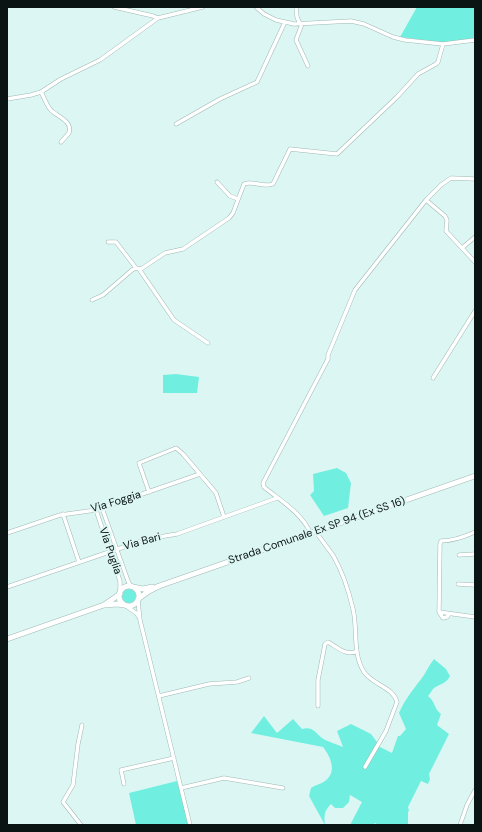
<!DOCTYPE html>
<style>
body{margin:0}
#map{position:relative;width:482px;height:832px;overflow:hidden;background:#dcf7f3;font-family:"DM Sans",sans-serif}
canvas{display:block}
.frame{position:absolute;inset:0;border:8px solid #0a1413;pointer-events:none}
</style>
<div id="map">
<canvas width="482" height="832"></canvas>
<div class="frame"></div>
</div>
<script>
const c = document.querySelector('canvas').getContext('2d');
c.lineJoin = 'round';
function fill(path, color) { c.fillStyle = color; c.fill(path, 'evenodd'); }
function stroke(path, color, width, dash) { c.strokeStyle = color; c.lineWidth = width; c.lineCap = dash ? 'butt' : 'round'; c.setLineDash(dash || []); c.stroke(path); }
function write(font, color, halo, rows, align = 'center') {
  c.font = font + ' "DM Sans",sans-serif'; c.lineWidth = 4; c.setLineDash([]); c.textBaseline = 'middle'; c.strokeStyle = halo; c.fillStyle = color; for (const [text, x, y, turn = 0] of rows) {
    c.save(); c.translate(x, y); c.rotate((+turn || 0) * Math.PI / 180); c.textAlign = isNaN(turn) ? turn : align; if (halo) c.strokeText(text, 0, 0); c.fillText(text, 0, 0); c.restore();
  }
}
const green = new Path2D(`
 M417,7H475V38L445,43L400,37Z
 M176,374L199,377L197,393H163V375Z
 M337,468L346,473L351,483L348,508L324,516L310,495L314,491L313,474Z
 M122 596a7 7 0 1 1 14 0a7 7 0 1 1-14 0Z
 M434,659L446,669L450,676C446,684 440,684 434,688C432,690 430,694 428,696C435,701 434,709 441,714L437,725L449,734L429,774L430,779L428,784L421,781L408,807L409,811L408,812V825H378L375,823L373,825H350L362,802L350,795L349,802L343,808H335L331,804C324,811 324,816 325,825L309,796L311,788C315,785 321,784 325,781C338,772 330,756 323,747L251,733L264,716L277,733L293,719L302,729C312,726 315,732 322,738C328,742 337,744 343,747L337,731L351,724L371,734L377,742L376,745L392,753L398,736H400L406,729L399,713C406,697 414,689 424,675C427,670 430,664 434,659Z
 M177,781L189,825H136L129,793Z`);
const minor = new Path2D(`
 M114,7L153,16L158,18
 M256,7L264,14L276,20L294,24L351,21L364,24L393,37L405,40L443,44L475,40
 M296,7L297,17L300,24
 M302,24L296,40L308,66
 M41,92C44,97 46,104 50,109C55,116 73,120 69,133L61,142
 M7,99L31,95L41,92L61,79L100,60L158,18L203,7
 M176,124L220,99L257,82L285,22
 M217,182L230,196L238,199
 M426,200L445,216L447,220L446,231L475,262
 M108,242H116L136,268
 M462,248L475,237
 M139,269L174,320L208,343
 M92,300L103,295L132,270L136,268L141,269L165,253L183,249L229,218L233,213L244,184C253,180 263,188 273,184L290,149L337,154L397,97L418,74L436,64L438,62L443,44
 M433,378L475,311
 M149,492L139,463L176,448L183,454L216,493L224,517
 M102,508L128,581L131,587
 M96,510L120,581V592
 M63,514L79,562
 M316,532C322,541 329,549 334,557C343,573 349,592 353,609C358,630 352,653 364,672C373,685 393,687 397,702L386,731L365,767
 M7,533L60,515L96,510L200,474
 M311,534C302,513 281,501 264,487L263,483L328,359V355L355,290L426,200L441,185L451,178L475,179
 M459,555L475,554
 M458,584L475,585
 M7,587L147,539L177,534L277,498
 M138,601L140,620L190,825
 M126,606L136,613L139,617
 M439,612L475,617
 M449,614L447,617L443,618L439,612L440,544L441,541C454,541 464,537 475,532
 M159,696L209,684L237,682L249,678
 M318,706V680L325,644L328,642C337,647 347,657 357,651
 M124,784L121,770L174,758
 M181,788L224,778L283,788
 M81,825L63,802L73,785L78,744L82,725
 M460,825L467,805L475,790`);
const secondary = new Path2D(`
 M119 596a10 10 0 1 1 20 0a10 10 0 1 1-20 0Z
 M133,587L143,589L152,587
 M138,599L149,591L159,586L475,476
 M105,605L117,604L125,605
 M7,639L104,605L120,594`);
const streetNames = [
 ["Via Foggia",116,502,-17],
 ["Strada Comunale Ex SP 94 (Ex SS 16)",317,531,-19],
 ["Via Bari",142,542,-15],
 ["Via Puglia",110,551,71]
];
fill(green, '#70efe1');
stroke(minor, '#9fb8b4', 4.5);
stroke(secondary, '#9fb8b4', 6);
stroke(minor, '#fff', 3.5);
stroke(secondary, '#fff', 5);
write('11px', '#0a1413', '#dcf7f3', streetNames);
</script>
